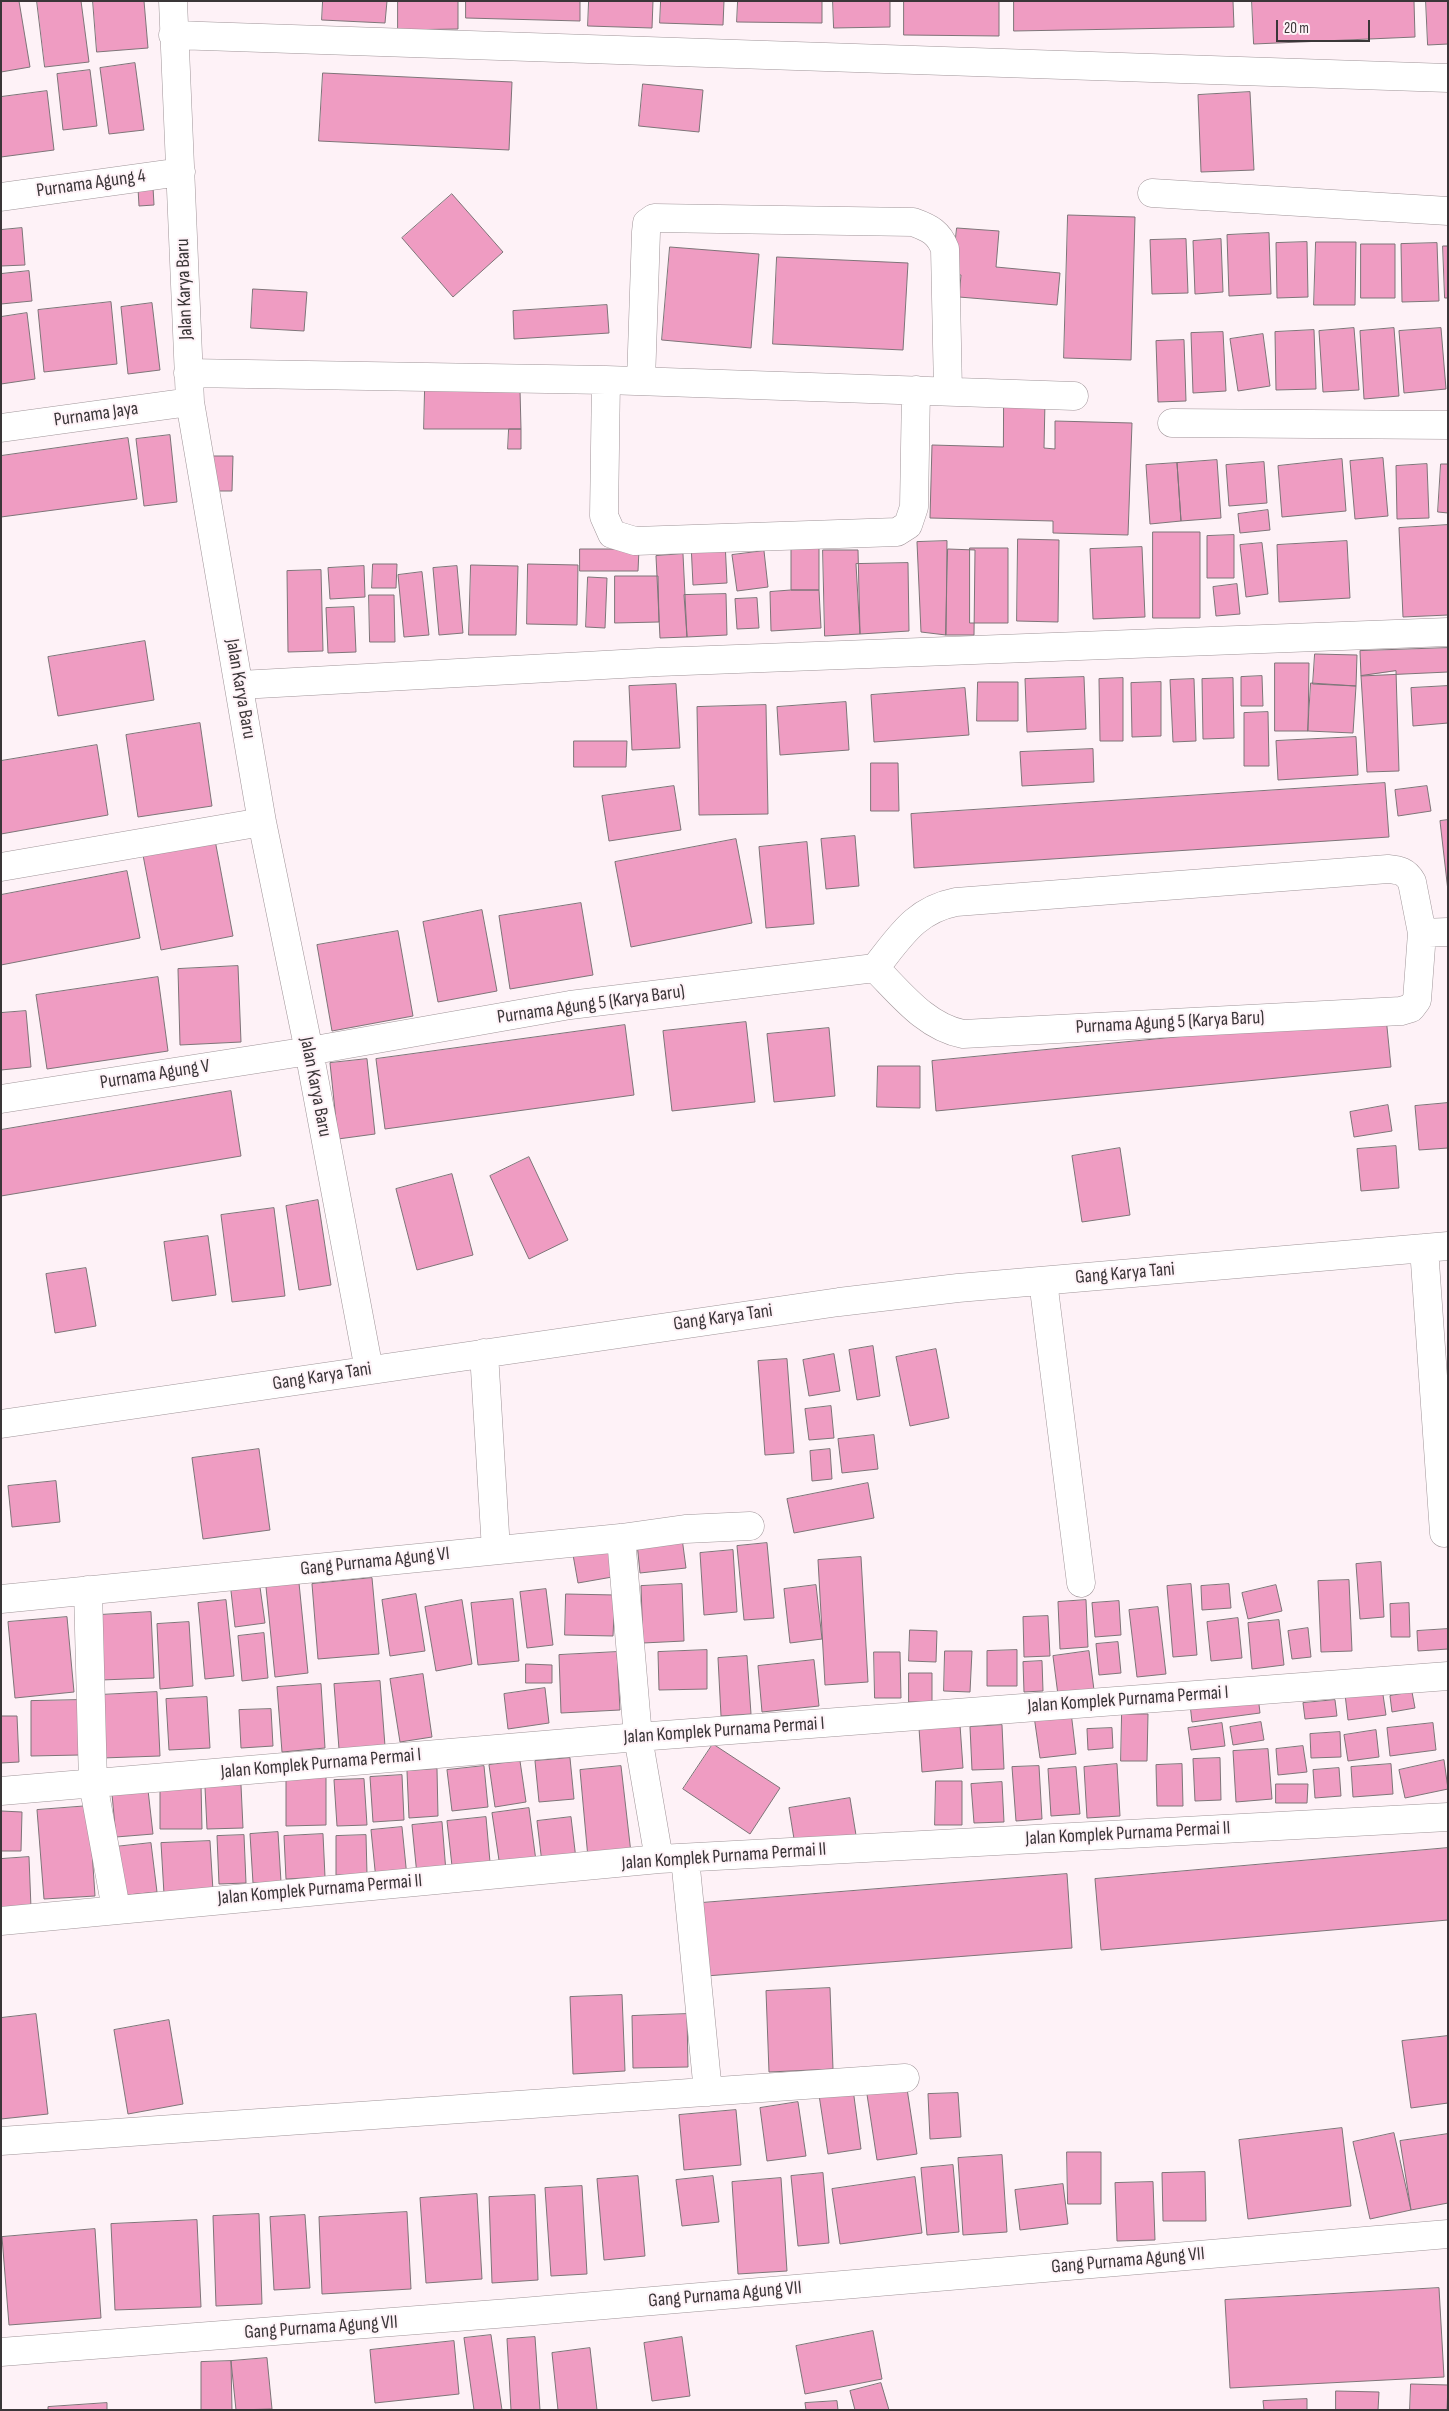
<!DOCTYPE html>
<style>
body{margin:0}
#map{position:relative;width:1449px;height:2411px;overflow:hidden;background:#fef2f7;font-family:"Sofia Sans Condensed",sans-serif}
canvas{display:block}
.frame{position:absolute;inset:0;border:2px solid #3a3638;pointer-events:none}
.scale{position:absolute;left:1276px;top:20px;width:94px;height:22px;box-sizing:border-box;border:2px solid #3a3638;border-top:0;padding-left:6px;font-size:15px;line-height:18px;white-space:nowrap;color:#3a3638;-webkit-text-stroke:4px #fef2f7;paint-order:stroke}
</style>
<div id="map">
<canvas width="1449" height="2411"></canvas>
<div class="frame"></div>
<div class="scale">20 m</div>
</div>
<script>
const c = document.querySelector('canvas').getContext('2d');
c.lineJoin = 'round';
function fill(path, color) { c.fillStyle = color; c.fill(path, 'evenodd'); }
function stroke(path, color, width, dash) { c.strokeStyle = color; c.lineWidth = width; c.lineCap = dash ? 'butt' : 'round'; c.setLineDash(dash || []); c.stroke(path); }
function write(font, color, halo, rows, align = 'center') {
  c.font = font + ' "Sofia Sans Condensed",sans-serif'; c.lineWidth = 4; c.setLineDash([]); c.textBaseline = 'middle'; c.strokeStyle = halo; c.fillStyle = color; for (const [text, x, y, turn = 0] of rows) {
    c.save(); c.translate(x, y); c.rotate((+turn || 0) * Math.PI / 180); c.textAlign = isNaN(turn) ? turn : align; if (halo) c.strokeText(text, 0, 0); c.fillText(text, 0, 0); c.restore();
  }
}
const building = new Path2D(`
 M19,1L30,67L1,72V2Z
 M37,1H81L89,62L45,67Z
 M93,1H144L148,48L97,52Z
 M323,1H387L385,23L322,20Z
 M398,1H458V29L398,30Z
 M466,1H580V21L466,18Z
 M589,1H653L652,28L588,26Z
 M661,1H724L723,25L660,23Z
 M738,1H822V23L737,22Z
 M833,1H890V27L834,28Z
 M904,1H999V36L904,35Z
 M1014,1H1233L1234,27L1014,31Z
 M1252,1H1414L1415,37L1254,44Z
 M1426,1H1448V44L1428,45Z
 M135,63L144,130L109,134L100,68Z
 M90,70L97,126L63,130L57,74Z
 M323,73L512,82L509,150L319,141Z
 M643,84L703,90L699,132L639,126Z
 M47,91L54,150L1,157V97Z
 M1250,92L1254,170L1201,172L1198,95Z
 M153,187L154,205L139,206L138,188Z
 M452,194L503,252L453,297L402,238Z
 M1068,215L1135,217L1131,360L1064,358Z
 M22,228L25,265L1,266V230Z
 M957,228L999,231L996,267L1060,273L1057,305L959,297L961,275L952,274Z
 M1269,233L1271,294L1229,296L1227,235Z
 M1186,239L1188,293L1152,294L1150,240Z
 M1221,239L1223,292L1195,294L1193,241Z
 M1307,242L1308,297L1277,298L1276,243Z
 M1316,242H1356L1355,305H1314Z
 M1437,243L1439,301L1402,302L1401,244Z
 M1361,244H1395V298H1361Z
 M1443,246H1448V298H1445Z
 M670,247L759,254L751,348L662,340Z
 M777,257L908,263L903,350L773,344Z
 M29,271L32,301L1,304V274Z
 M253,289L307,292L304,331L251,328Z
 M111,302L117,364L44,372L38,310Z
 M152,303L160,370L128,374L121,307Z
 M607,305L609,333L514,339L513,311Z
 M27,313L35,379L1,384V317Z
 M1354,328L1359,390L1323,392L1319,331Z
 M1394,328L1399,396L1364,399L1360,331Z
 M1441,328L1446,389L1404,393L1399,331Z
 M1314,330L1316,389L1276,390L1275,332Z
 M1223,332L1226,391L1193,393L1191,333Z
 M1263,334L1270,386L1238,391L1230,339Z
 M1184,340L1186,401L1158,402L1156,341Z
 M425,389L520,390L521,429H424Z
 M1004,400L1045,401L1044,448L1055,449V421L1132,423L1128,535L1053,533V521L930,518L932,445L1003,447Z
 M509,429H521V449H508Z
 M170,435L177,502L144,506L136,439Z
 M128,438L137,499L1,517V456Z
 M213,456H233L232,491H212Z
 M1383,458L1388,516L1355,519L1350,461Z
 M1342,459L1346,511L1282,517L1278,466Z
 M1217,460L1221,518L1181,521L1177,463Z
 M1264,462L1267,503L1229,506L1226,465Z
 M1177,463L1181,521L1150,524L1146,465Z
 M1427,464L1429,518L1397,519L1396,466Z
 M1441,464H1448V513L1438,512Z
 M1268,510L1270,530L1240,533L1238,514Z
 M1448,525V615L1403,617L1399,528Z
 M1153,532H1200V618H1153Z
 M1234,535V578H1207V536Z
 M1018,539L1059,540L1058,622L1017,621Z
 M725,541L727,583L693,585L691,543Z
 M947,541L946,635L921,632L917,542Z
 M1347,541L1350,598L1279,602L1277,545Z
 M1262,543L1268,594L1246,597L1240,545Z
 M819,545V590H791V546Z
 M1142,547L1145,617L1093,619L1090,549Z
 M970,548H1008V623H970Z
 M580,549H639L638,571H580Z
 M948,549L975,550L974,635H946Z
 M823,550H858L860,634L825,636Z
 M764,551L768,587L737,591L732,555Z
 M683,554L687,637L660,638L656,556Z
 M908,563L909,631L860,634L856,564Z
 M373,564H397L396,588H372Z
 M528,564L578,565L577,625L527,624Z
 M471,565L518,566L516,635H469Z
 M364,566L365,597L330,599L328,568Z
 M457,566L463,633L439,635L433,568Z
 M321,570L323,651L288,652L287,571Z
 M422,572L429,635L404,637L398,575Z
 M615,576H658L659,622L615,623Z
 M588,577L607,578L605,628L586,627Z
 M1237,584L1240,614L1216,616L1213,587Z
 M791,590H819L821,628L771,631L770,592Z
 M726,594L727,635L687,637L684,595Z
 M369,595H394L395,642H370Z
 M757,598L759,628L737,629L735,599Z
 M354,607L356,652L328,653L326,608Z
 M145,641L154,700L58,716L48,657Z
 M1448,648V672L1361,676L1360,651Z
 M1315,654L1357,655L1356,686L1313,684Z
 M1275,663H1309L1308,731H1275Z
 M1396,671L1399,771L1367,772L1361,676Z
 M1262,676L1263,706H1241V677Z
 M1084,677L1086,729L1027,732L1025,679Z
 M1123,678V741H1100L1099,679Z
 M1233,678L1234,738L1203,739L1202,679Z
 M1194,679L1196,741L1173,742L1170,680Z
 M978,682H1018V721H977Z
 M1161,682V736L1132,737L1131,683Z
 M1311,683L1356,686L1353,733L1308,731Z
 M676,684L680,748L632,750L629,686Z
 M1448,686V723L1413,726L1411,688Z
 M965,688L969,735L874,742L871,695Z
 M846,702L849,750L780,755L777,707Z
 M766,705L768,814L699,815L697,707Z
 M1268,712L1269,766H1244V713Z
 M200,723L212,806L138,817L126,735Z
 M1356,737L1358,775L1278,780L1276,741Z
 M574,741H627L626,767H574Z
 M97,745L108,815L1,834V761Z
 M1093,749L1094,782L1022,786L1020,752Z
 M871,763H898L899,811H871Z
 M1385,783L1389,837L914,868L911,814Z
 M674,786L681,830L609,841L602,796Z
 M1427,786L1431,811L1398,816L1395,790Z
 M1448,820V891L1440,821Z
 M855,836L859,886L826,889L821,839Z
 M736,839L752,923L631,947L615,862Z
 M215,840L233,936L161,950L143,855Z
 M807,842L814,924L766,928L759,847Z
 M127,871L140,938L1,965V895Z
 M581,903L593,975L510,989L499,916Z
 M482,910L497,991L438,1002L423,922Z
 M398,931L413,1016L332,1031L317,945Z
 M238,966L241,1042L180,1045L178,969Z
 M158,977L168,1051L47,1069L36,995Z
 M26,1011L31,1067L1,1070V1013Z
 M1386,1017L1391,1067L936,1111L932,1061Z
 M746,1022L755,1102L672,1111L663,1031Z
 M625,1025L634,1095L385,1129L376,1059Z
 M829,1028L835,1096L774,1102L767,1034Z
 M367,1059L375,1134L338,1139L330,1063Z
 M878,1066H920V1108L877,1107Z
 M231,1091L241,1156L1,1196V1130Z
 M1448,1103V1148L1419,1150L1415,1106Z
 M1388,1105L1392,1131L1354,1137L1350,1112Z
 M1396,1146L1399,1188L1361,1191L1357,1149Z
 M1120,1148L1130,1215L1082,1222L1072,1156Z
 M529,1157L568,1240L529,1259L490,1176Z
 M452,1174L473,1255L417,1270L396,1189Z
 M318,1200L331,1285L299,1290L286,1206Z
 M274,1208L285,1296L232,1302L221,1215Z
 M208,1236L216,1295L172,1301L164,1242Z
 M86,1268L96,1326L55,1333L46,1274Z
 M873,1346L880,1396L857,1400L849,1350Z
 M936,1349L949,1418L910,1426L896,1357Z
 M834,1354L840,1391L809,1396L803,1360Z
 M787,1359L794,1453L765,1455L758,1361Z
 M831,1406L834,1438L809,1440L805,1409Z
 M874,1435L878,1469L842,1473L838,1439Z
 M259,1449L270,1530L203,1539L192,1458Z
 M830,1449L832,1479L812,1481L810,1451Z
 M56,1481L60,1522L12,1527L8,1486Z
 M868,1483L874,1518L794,1533L787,1499Z
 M682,1538L686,1568L640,1573L637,1543Z
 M613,1542L618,1576L578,1583L572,1549Z
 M767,1543L774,1618L744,1620L737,1546Z
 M733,1550L737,1612L704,1615L700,1553Z
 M861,1557L868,1682L825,1685L818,1560Z
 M1381,1562L1384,1617L1360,1619L1356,1564Z
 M372,1578L379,1654L318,1659L312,1584Z
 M1349,1580L1352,1651L1321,1652L1318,1581Z
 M299,1583L308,1673L275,1677L266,1587Z
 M682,1584L684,1641L643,1643L641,1586Z
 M1191,1584L1197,1655L1173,1657L1167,1586Z
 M1229,1584L1231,1608L1202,1610L1201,1586Z
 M816,1585L822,1639L790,1643L784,1589Z
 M1276,1585L1282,1611L1248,1619L1242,1593Z
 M260,1587L265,1623L235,1627L231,1591Z
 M546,1589L553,1645L527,1648L520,1592Z
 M416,1594L425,1651L390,1656L382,1600Z
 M566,1594L615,1595L613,1636L565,1635Z
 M513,1599L519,1661L478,1665L471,1603Z
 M226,1600L234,1676L205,1679L198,1603Z
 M462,1600L472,1664L436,1671L425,1607Z
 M1086,1600L1088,1647L1060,1649L1058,1602Z
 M1119,1601L1121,1635L1095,1637L1092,1603Z
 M1409,1603L1410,1637H1391L1390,1604Z
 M1158,1607L1166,1674L1137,1677L1129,1610Z
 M151,1612L154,1678L101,1680L99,1615Z
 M1048,1616L1050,1656L1024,1657L1023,1617Z
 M67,1617L74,1692L15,1698L8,1622Z
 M1238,1618L1242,1658L1211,1661L1207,1622Z
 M1279,1620L1284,1665L1252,1669L1248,1623Z
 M189,1622L193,1686L160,1689L157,1624Z
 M1308,1628L1311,1657L1292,1659L1288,1631Z
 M1448,1629V1649L1418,1651L1417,1631Z
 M910,1630L937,1631L936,1662L909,1661Z
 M264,1633L268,1678L242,1681L238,1636Z
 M1118,1642L1121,1673L1099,1675L1096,1644Z
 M707,1650V1689L659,1690L658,1652Z
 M1017,1650V1686H987V1651Z
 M945,1651H972L970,1692L944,1691Z
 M1089,1651L1094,1690L1058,1695L1053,1656Z
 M617,1652L620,1710L561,1713L559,1655Z
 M874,1652H900L901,1698H875Z
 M747,1656L751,1714L721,1716L718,1658Z
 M814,1660L819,1706L762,1712L758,1666Z
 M1042,1661L1043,1691L1024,1692L1023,1662Z
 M526,1664L552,1665V1683H526Z
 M909,1673H932V1702H909Z
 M423,1674L432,1737L400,1742L390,1679Z
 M380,1681L385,1746L339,1749L334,1684Z
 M321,1684L325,1748L282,1752L277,1687Z
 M545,1688L549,1723L508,1729L504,1694Z
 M1382,1688L1386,1715L1348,1720L1345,1694Z
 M157,1692L160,1756L102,1758L99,1695Z
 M1412,1692L1415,1708L1392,1712L1390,1696Z
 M1258,1696L1260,1713L1192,1722L1190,1704Z
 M207,1697L210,1748L169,1750L166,1699Z
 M80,1700V1755L31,1756V1701Z
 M1335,1700L1337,1716L1305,1719L1303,1703Z
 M271,1709L273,1746L241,1748L239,1710Z
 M1071,1712L1076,1754L1040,1758L1034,1716Z
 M1122,1714H1148L1147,1761H1121Z
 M1,1716H17L19,1762L1,1763Z
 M1261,1722L1264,1740L1233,1745L1230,1727Z
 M1222,1723L1225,1746L1191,1750L1188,1728Z
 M1433,1723L1436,1750L1390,1756L1387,1728Z
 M960,1725L963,1768L922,1772L919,1728Z
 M1002,1725L1004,1769L972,1770L970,1727Z
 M1112,1728L1113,1748L1088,1750L1087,1729Z
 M1376,1730L1379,1757L1348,1761L1344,1735Z
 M1340,1732L1341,1757L1311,1758L1310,1734Z
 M713,1744L780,1788L750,1834L683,1789Z
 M1303,1746L1307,1772L1278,1775L1276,1749Z
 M1268,1749L1272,1799L1236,1802L1233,1751Z
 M570,1758L574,1799L539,1802L535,1761Z
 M1220,1758L1221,1800L1195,1801L1193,1759Z
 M1444,1760L1448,1789L1405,1798L1399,1770Z
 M520,1761L526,1802L495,1807L489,1765Z
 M1117,1764L1120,1816L1087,1818L1084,1767Z
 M1182,1764L1183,1806H1157L1156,1765Z
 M1391,1764L1393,1794L1353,1797L1351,1767Z
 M484,1766L488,1807L452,1811L447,1770Z
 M621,1766L631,1853L588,1858L580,1770Z
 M1039,1766L1042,1819L1016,1821L1012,1767Z
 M1076,1767L1080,1814L1051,1816L1048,1769Z
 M1339,1768L1341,1796L1315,1798L1313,1770Z
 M437,1769L438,1816L409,1818L407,1771Z
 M326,1773V1825L286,1826V1774Z
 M402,1775L404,1820L373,1822L370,1777Z
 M364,1779L367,1825L337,1826L334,1780Z
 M936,1781H962V1825H935Z
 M1002,1782L1004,1822L974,1823L971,1784Z
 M201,1784L202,1829H160V1786Z
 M1276,1784H1308L1307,1803H1276Z
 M241,1785L243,1828L207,1829L205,1787Z
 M148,1790L153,1834L116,1837L112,1794Z
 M850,1798L856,1835L795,1845L789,1808Z
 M89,1806L95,1896L44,1899L37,1810Z
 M529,1808L536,1861L500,1867L492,1813Z
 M1,1811L22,1812L21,1851H1Z
 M486,1817L490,1862L452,1866L447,1821Z
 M571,1817L576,1859L542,1863L537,1821Z
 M442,1822L446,1872L417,1875L412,1825Z
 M402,1827L407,1877L376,1880L371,1830Z
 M278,1832L281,1882L253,1883L250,1834Z
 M323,1834L325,1877L286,1879L284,1836Z
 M244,1835L246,1883L219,1884L217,1836Z
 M366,1835L367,1874L336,1875V1836Z
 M210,1841L213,1891L164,1894L161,1843Z
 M151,1843L157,1892L118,1896L114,1847Z
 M1448,1848V1920L1101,1950L1095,1879Z
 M29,1857L31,1908L1,1910V1859Z
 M1067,1874L1072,1948L706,1976L701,1903Z
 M830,1988L833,2069L769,2072L766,1991Z
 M622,1995L625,2071L573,2074L570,1997Z
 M36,2014L48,2114L1,2119V2018Z
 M687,2014L688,2067L633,2068L632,2016Z
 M169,2020L183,2104L128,2114L114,2030Z
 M1448,2036V2103L1411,2108L1402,2041Z
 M906,2082L917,2154L877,2160L866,2088Z
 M853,2089L861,2149L828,2154L819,2095Z
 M958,2093L961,2137L930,2139L928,2094Z
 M798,2102L806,2156L767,2161L760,2108Z
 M736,2110L741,2165L684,2170L679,2115Z
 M1342,2128L1351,2206L1248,2219L1239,2140Z
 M1394,2133L1411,2210L1370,2219L1353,2142Z
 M1448,2134V2203L1411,2210L1400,2141Z
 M1067,2152H1101V2204H1068Z
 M1002,2155L1007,2232L963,2235L958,2158Z
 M953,2165L959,2232L927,2235L921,2168Z
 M1205,2172L1206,2221H1163L1162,2173Z
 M823,2173L829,2243L798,2246L791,2176Z
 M638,2176L645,2256L604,2260L597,2179Z
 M713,2176L719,2222L682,2226L676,2180Z
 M915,2177L922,2233L840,2244L832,2189Z
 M781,2178L787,2271L738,2274L732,2182Z
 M1153,2182L1155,2240L1117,2241L1115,2183Z
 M1063,2184L1068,2224L1020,2230L1015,2190Z
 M582,2186L587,2274L551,2276L545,2188Z
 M477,2194L482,2279L426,2283L420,2198Z
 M535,2195L538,2280L492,2283L489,2197Z
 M407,2212L411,2289L322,2294L319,2217Z
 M259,2214L262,2304L216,2306L213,2216Z
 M305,2215L310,2288L274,2290L270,2217Z
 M197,2220L201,2307L115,2310L111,2224Z
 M95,2229L101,2318L9,2325L2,2237Z
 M1439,2288L1444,2377L1230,2388L1225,2300Z
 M873,2331L882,2379L805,2394L796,2346Z
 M491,2335L502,2410H474L464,2338Z
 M535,2337L540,2410H511L507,2339Z
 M682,2337L690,2396L652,2401L644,2343Z
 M454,2341L459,2394L375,2403L370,2350Z
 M590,2348L597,2410H558L552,2353Z
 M267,2358L272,2409L236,2410L231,2361Z
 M231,2361L232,2410H201V2362Z
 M881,2383L889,2410H855L850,2391Z
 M1411,2384L1448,2385L1447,2410H1410Z
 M1336,2391L1379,2392L1378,2410H1336Z
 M1307,2399V2410H1264L1263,2401Z
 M837,2401L838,2410H806L805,2403Z
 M107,2403V2410H48V2407Z`);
const minor = new Path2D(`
 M173,1L190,402L262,822L309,1051L369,1370
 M173,35L1448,78
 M1152,193L1448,211
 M1,197L181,172
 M188,373L606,380L1074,396
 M606,380L604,516L612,534L635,541L897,532L908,525L914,507L916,390
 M641,381L646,232L647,223L654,218L913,222C930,228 939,233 945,249L948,391
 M1172,423L1448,425
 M1,428L190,402
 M240,685L658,662L1448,632
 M1,867L262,822
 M875,968C901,994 926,1027 963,1034L1401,1011L1411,1008L1417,1000L1422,933
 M1,1099L309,1051L570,1005L875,968C900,937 915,910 956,902L1388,869C1399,870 1406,871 1412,882L1422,933L1448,932
 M1424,1248L1444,1533
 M1043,1281L1081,1583
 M484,1353L496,1550
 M1,1424L839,1302L958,1288L1448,1246
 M621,1538L638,1737L659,1859
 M88,1590L93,1783L116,1909
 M1,1599L621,1538L685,1529L750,1526
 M1,1791L638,1737L1448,1676
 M685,1858L708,2092
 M1,1921L659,1859L1448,1817
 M1,2141L905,2078
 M1,2352L522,2312L1448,2234`);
const streetNames = [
 ["Purnama Agung 4",91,184,-8],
 ["Jalan Karya Baru",185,289,-92],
 ["Purnama Jaya",96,415,-8],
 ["Jalan Karya Baru",240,689,80],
 ["Purnama Agung 5 (Karya Baru)",591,1005,-8],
 ["Purnama Agung 5 (Karya Baru)",1170,1023,-3],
 ["Purnama Agung V",155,1075,-9],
 ["Jalan Karya Baru",315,1087,79],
 ["Gang Karya Tani",1125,1274,-5],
 ["Gang Karya Tani",723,1318,-8],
 ["Gang Karya Tani",322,1377,-9],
 ["Gang Purnama Agung VI",375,1562,-6],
 ["Jalan Komplek Purnama Permai I",1128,1700,-4],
 ["Jalan Komplek Purnama Permai I",724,1731,-4],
 ["Jalan Komplek Purnama Permai I",321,1764,-5],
 ["Jalan Komplek Purnama Permai II",1128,1834,-3],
 ["Jalan Komplek Purnama Permai II",724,1857,-4],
 ["Jalan Komplek Purnama Permai II",320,1890,-5],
 ["Gang Purnama Agung VII",1128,2261,-5],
 ["Gang Purnama Agung VII",725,2295,-5],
 ["Gang Purnama Agung VII",321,2328,-4]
];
fill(building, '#ef9cc2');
stroke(building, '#7e7478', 1);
stroke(minor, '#a09599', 29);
stroke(minor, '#fff', 28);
write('19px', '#3a3638', '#fef2f7', streetNames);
</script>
